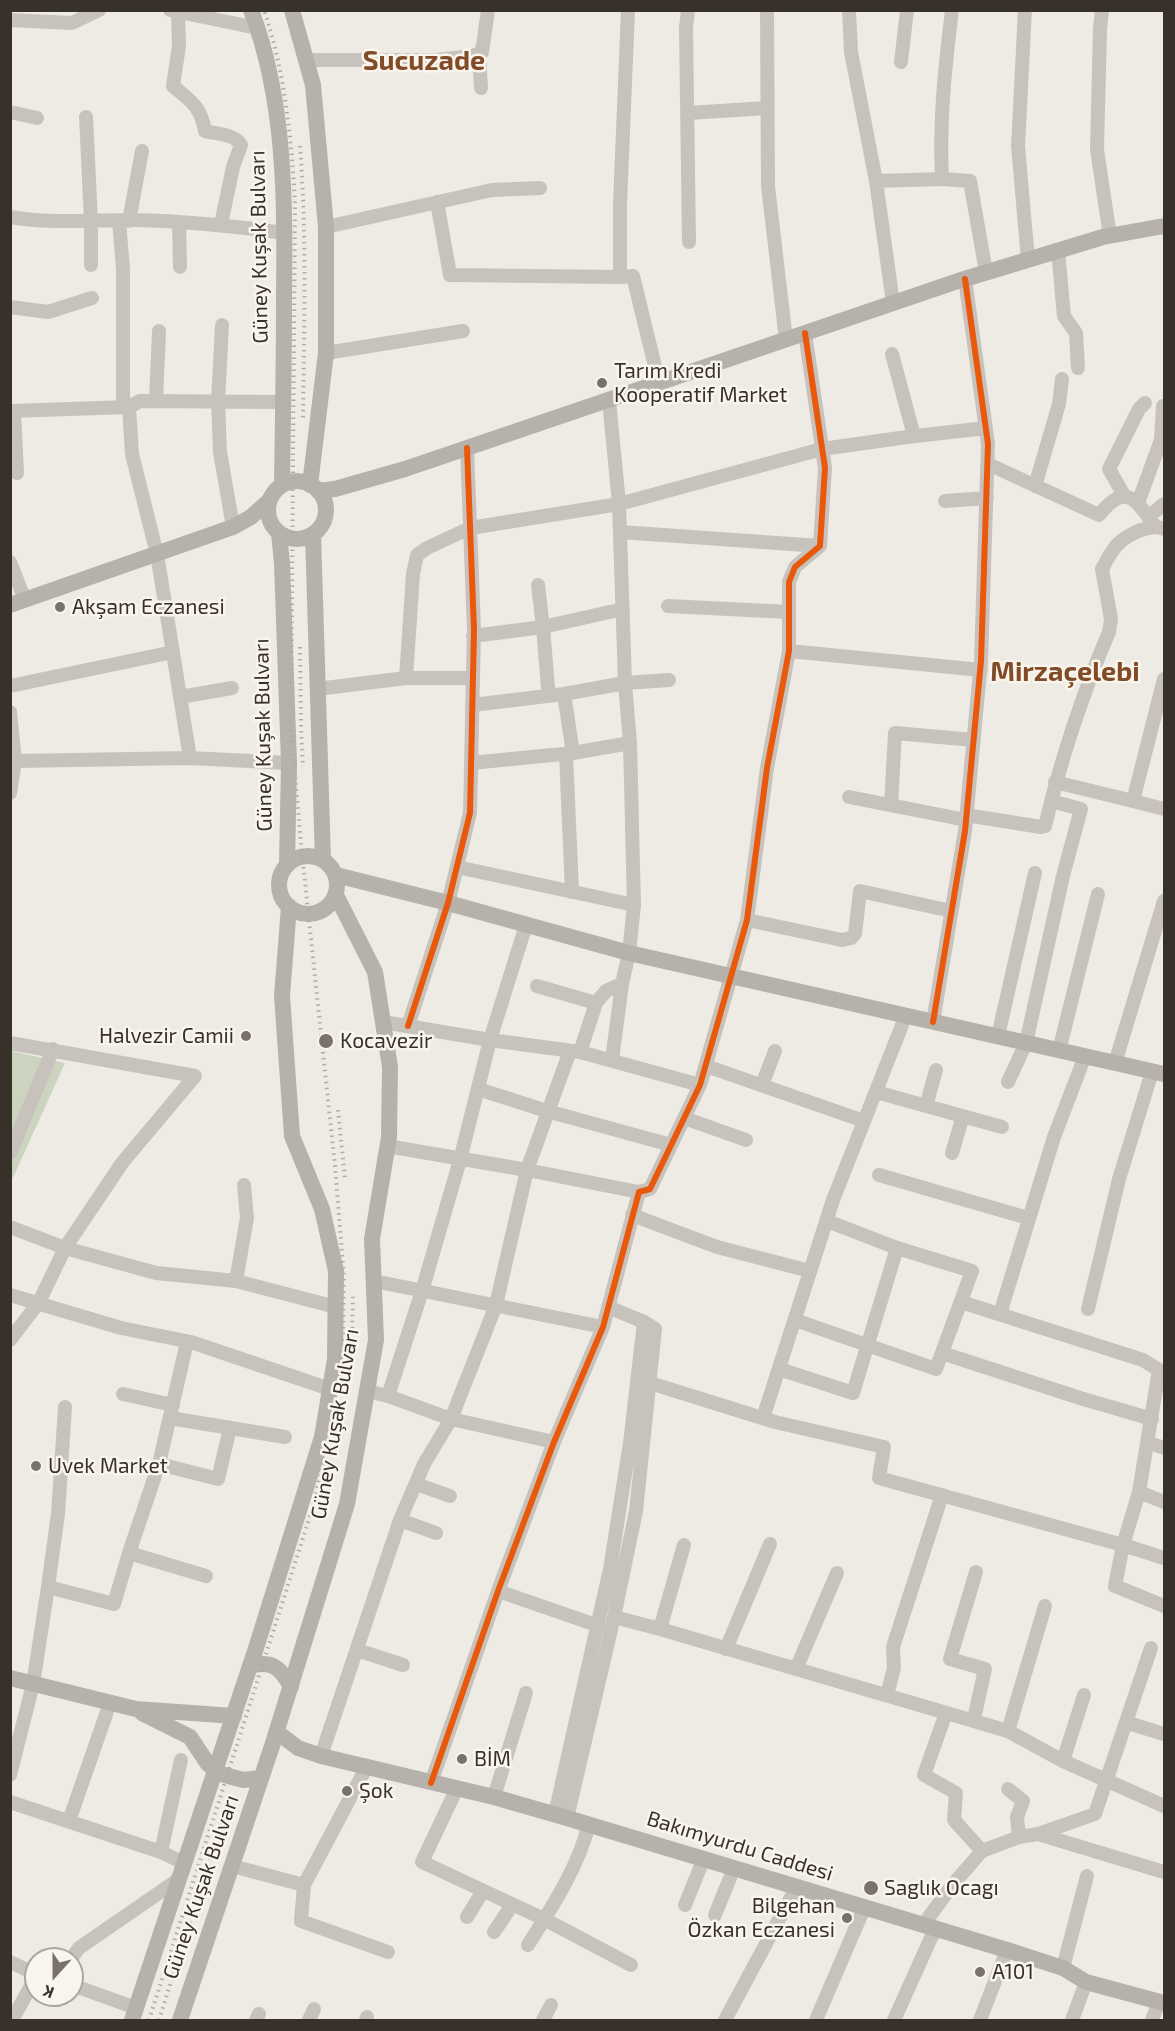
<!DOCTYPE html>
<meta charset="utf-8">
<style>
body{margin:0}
#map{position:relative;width:1175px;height:2031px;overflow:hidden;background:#eeebe4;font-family:"Exo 2",sans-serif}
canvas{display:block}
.frame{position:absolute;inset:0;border:12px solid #38312a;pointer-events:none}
.north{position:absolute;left:24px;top:1947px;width:60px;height:60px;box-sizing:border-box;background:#f9f5ec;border:2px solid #aca79e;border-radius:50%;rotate:201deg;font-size:16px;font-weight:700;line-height:24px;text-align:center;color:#38312a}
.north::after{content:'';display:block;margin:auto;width:21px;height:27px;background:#78726b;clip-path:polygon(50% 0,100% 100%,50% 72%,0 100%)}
</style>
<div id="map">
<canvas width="1175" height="2031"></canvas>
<div class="frame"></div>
<div class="north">K</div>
</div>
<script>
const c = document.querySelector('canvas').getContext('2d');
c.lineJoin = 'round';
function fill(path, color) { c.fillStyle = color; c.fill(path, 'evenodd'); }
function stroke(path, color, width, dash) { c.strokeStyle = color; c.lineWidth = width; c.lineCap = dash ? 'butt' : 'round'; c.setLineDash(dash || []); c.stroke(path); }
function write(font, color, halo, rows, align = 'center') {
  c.font = font + ' "Exo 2",sans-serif'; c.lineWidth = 5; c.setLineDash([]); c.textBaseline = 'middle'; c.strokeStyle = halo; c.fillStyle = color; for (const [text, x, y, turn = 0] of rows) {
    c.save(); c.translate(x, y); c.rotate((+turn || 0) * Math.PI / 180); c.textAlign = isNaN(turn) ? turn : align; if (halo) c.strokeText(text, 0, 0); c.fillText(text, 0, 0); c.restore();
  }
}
const green = new Path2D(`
 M11,1051L65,1063L11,1182Z`);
const minor = new Path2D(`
 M170,10L257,28
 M688,10L686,28L689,242
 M767,10L768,186L786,340
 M849,10L851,52L876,181L893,303
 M1025,10L1018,146L1028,260
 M1102,10L1100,29L1097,150L1110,236
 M178,12L179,46L173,86C191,101 201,107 205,131C216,134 235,134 241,145L233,167L221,224
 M10,20L72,23L99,10
 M479,53L481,88
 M306,60H436L473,56L482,52L488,10
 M901,62L907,10
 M10,112L37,118
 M688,113L767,108
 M86,117L91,221V265
 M942,179C939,122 945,67 952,10
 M876,181L942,179L970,181L986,272
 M437,202L450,275L620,277L633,276L659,383
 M10,217C51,224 92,220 134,220C185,221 234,226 284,233
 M119,221L123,269V407
 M129,221L142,151
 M179,222L180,267
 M326,227L492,190L540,188
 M1058,251L1064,316L1076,333L1078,368
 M620,277V204L628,10
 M10,307L48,312L92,298
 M222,325L218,401L220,452L233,527
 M326,353L463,331
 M892,354L914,436
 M609,400L619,504L625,683L630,743L634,905L629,953L622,984L612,1060
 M156,401L159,331
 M129,407L132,454L157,554L190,758
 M10,411L129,407L140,401L284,402
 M14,411L17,473
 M988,464L1099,515C1126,481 1136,500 1155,526
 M1035,486L1059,404L1062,379
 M1125,497L1109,469L1139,409L1145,403
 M945,501L987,498
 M1138,503L1161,440L1163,406
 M1148,517L1164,504
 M620,532L820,546
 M10,562L25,600
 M538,585L543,627L548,688
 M668,606L789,612
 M473,636L543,627L623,609
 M789,651L981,670
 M406,678L413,574L417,555L427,548L470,528L619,504L822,449L907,437L986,428
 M1164,679L1133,801L1164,809
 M10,686L173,652
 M317,689L406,678H473
 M180,697L232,688
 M472,705L564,694L625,683L669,680
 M10,712L15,761L10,793
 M573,753L630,743
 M566,754L572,892
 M15,761L190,758L289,763
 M471,763L573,753L564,694
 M1055,782L1133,801
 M849,797L966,820
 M891,805L895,733L974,740
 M966,815L1041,827L1045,826C1061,759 1082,695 1109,632L1111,619L1102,569C1106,562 1111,551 1117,545C1128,534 1150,523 1164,529
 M457,867L634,905
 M747,920L842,940L851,938L855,934L860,891L951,911
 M537,986L596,1003
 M383,1022L490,1040L580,1052L700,1085
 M933,1022L965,831L981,661L988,444L965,279
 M408,1026L448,903L470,813L474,630L467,448
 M998,1036L1035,873
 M10,1043L195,1076L122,1163L65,1248L39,1302L10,1340
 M1059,1051L1098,894
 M580,1052L596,1003L606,991L622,984
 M1115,1063L1164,901
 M706,1066L864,1121
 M1008,1082L1026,1043L1063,876L1081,809L1051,801
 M762,1085L775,1051
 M478,1089L547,1111L671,1145
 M876,1092L1002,1127
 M926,1106L936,1070
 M684,1118L746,1140
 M387,1146L527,1170L639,1192
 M10,1153L53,1049
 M952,1153L963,1116
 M879,1175L1028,1218
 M632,1215L717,1247L810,1271
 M10,1227L65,1248L156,1273L236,1281L336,1307
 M236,1281L247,1218L244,1185
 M374,1281L603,1327
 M10,1295L121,1328L191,1342L330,1389
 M961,1302L1143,1360L1159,1370L1139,1492L1123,1545L1115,1586L1164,1606
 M1088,1309L1119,1179L1152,1072
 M1000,1314L1054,1137L1085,1056
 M795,1320L936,1369L972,1271L897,1248
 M942,1353L1080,1398L1152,1419
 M779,1369L853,1393L897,1248L827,1221
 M650,1383L775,1422L884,1447L879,1478L1123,1545L1164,1558
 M367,1391L388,1396L451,1419L554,1442
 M123,1394L173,1405
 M388,1396L422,1291L460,1160L490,1040L526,925
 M170,1418L285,1437
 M763,1418L833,1200L906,1015
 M1147,1442L1164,1448
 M159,1464L218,1479L230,1428
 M416,1484L450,1496
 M1139,1492L1164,1502
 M400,1520L436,1533
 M129,1553L206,1576
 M48,1587L114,1604L129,1553L159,1464L187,1342
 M498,1591L599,1626
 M614,1617L660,1629L1008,1731L1063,1761L1164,1806
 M660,1629L684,1545
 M726,1649L770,1544
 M357,1650L403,1665
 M796,1669L837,1573
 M887,1695L894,1668L893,1647L942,1495
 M946,1713L924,1775L956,1793L954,1820L982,1851
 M974,1719L985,1669L950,1659L976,1572
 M1128,1723L1164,1734
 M1008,1731L1045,1606
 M321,1756L400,1520L424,1464L451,1419L496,1305L527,1170L570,1051
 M1063,1761L1084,1695
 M367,1766L304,1885L301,1921L388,1952
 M10,1775L33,1684L48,1587L58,1514L65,1407
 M431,1783L498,1591L554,1442L603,1327L639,1192L650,1189L700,1085L747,920L767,768L789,651V582L795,567L820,546L825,468L805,333
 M457,1788L422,1862L544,1919L631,1965
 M1008,1789L1023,1801L1017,1817L1019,1837
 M494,1797L526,1693
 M10,1802L161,1852L184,1863
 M555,1814L610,1569L630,1443L644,1322
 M567,1818L614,1617L636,1511L655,1329L644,1322L608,1307
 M69,1821L110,1703
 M1038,1834L1164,1872
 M161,1852L181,1760
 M232,1866L304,1885
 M685,1905L704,1858
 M715,1915L734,1868
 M467,1917L483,1891
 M923,1925L954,1883L982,1851L1019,1837L1038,1834L1095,1814L1151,1648
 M494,1932L512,1905
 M528,1945C552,1907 578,1868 589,1824
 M71,1959L79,1948L179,1879
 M10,1962L36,1974
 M1063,1968L1087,1876
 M72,1985L136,2008
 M12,2020L36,1977
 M256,2020L259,2014
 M309,2020L314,2009
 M366,2020L367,2017
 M543,2020L551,2005
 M725,2020L797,1886
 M816,2020L865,1906
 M894,2020L935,1929
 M980,2020L1007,1950
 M1072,2020L1086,1982
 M1152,2020L1159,2002`);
const major = new Path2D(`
 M251,10C286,102 285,202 284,299C284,361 283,423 282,485
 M292,10L313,85L326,227V353L310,485
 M268 510a29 29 0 1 1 58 0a29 29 0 1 1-58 0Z
 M318,491L335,489L405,469L958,281L1103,237L1164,226
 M279,533L282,563L289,763L287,864
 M313,534L323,860
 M10,605L233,527L251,517L270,500
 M279 885a29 29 0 1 1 58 0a29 29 0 1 1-58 0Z
 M336,875L448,903L629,953L1164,1074
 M250,1666C272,1660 281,1668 291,1687
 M10,1678L136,1709L234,1716
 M142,1713L190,1737L208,1764L221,1774L243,1780L261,1778
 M277,1732L298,1748L321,1756L494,1797L567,1818L1007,1950L1063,1968L1086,1982L1164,2003
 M132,2020L256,1648L322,1437L335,1359L336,1271L322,1209L292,1136L282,996L289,906
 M180,2020L273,1743L347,1504L376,1340L372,1239L389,1137L390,1067L375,972L336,895`);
const rail = new Path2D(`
 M300,146C307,237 304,328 303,419
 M300,647L301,727L303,767
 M338,1110L345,1179
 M347,1382L352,1335L353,1296
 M149,2020L311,1513L325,1457L337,1395L343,1334L344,1278L335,1166L301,844L291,726L295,201C291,137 285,72 264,10
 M159,2020L231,1792`);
const cycleway = new Path2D(`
 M933,1022L965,831L981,661L988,444L965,279
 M408,1026L448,903L470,813L474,630L467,448
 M431,1783L498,1591L554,1442L603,1327L639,1192L650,1189L700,1085L747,920L767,768L789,651V582L795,567L820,546L825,468L805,333`);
const markers = [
 [602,383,6,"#78726b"],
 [60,607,6,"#78726b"],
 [246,1036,6,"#78726b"],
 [326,1041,8,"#78726b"],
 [36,1466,6,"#78726b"],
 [462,1759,6,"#78726b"],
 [347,1791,6,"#78726b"],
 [871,1888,8,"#78726b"],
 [847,1918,6,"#78726b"],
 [980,1972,6,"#78726b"]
];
const streetNames = [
 ["Güney Kuşak Bulvarı",259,247,-91],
 ["Güney Kuşak Bulvarı",263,735,-91],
 ["Güney Kuşak Bulvarı",335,1424,-80],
 ["Bakımyurdu Caddesi",740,1846,17],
 ["Güney Kuşak Bulvarı",201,1887,-71]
];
const poiNames = [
 ["Tarım Kredi",614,371],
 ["Kooperatif Market",614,395],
 ["Akşam Eczanesi",72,607],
 ["Halvezir Camii",234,1036,"right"],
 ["Kocavezir",340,1041],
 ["Uvek Market",48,1466],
 ["BİM",474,1759],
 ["Şok",359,1791],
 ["Saglık Ocagı",884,1888],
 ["Bilgehan",835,1906,"right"],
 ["Özkan Eczanesi",835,1930,"right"],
 ["A101",992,1972]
];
const districtNames = [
 ["Sucuzade",424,61],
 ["Mirzaçelebi",1065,672]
];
fill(green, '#ccd3bf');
stroke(minor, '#c7c3bc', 14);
stroke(major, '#b6b1ab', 16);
stroke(rail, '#afaba6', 4, [1.5, 4.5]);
stroke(cycleway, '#e8590c', 6);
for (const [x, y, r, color] of markers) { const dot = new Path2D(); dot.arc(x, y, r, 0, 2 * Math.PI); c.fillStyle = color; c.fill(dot); stroke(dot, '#f9f5ec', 2); }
write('21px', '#38312a', '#f9f5ec', streetNames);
write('21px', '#38312a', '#f9f5ec', poiNames, 'left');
write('bold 27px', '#824b28', '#f9f5ec', districtNames);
</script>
